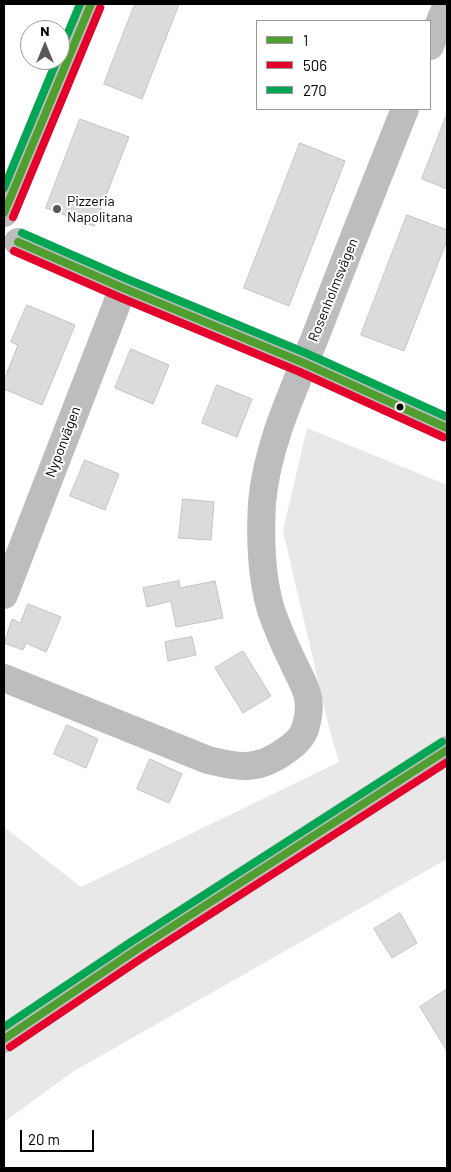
<!DOCTYPE html>
<meta charset="utf-8">
<style>
body{margin:0}
#map{position:relative;width:451px;height:1172px;overflow:hidden;background:#fff;font-family:Barlow,sans-serif}
canvas{display:block}
.frame{position:absolute;inset:0;border:5px solid #000;pointer-events:none}
.legend{position:absolute;left:256px;top:20px;width:175px;height:90px;box-sizing:border-box;background:#fff;border:1px solid #999;margin:0;padding:6px 9px;list-style:none;font-size:15px;color:#000}
.legend li{display:flex;align-items:center;gap:10px;height:25px}
.legend b{width:25px;border:1px solid #999}
.north{position:absolute;left:20px;top:20px;width:50px;height:50px;box-sizing:border-box;background:#fff;border:1px solid #999;border-radius:50%;rotate:0deg;font-size:14px;font-weight:700;line-height:20px;text-align:center;color:#000}
.north::after{content:'';display:block;margin:auto;width:18px;height:22px;background:#595959;clip-path:polygon(50% 0,100% 100%,50% 72%,0 100%)}
.scale{position:absolute;left:20px;top:1130px;width:74px;height:22px;box-sizing:border-box;border:2px solid #000;border-top:0;padding-left:6px;font-size:15px;line-height:18px;white-space:nowrap;color:#000;-webkit-text-stroke:4px #fff;paint-order:stroke}
</style>
<div id="map">
<canvas width="451" height="1172"></canvas>
<div class="frame"></div>
<ul class="legend">
<li><b style="height:6px;background:#509e2f"></b>1</li>
<li><b style="height:6px;background:#e4002b"></b>506</li>
<li><b style="height:6px;background:#00a651"></b>270</li>
</ul>
<div class="north">N</div>
<div class="scale">20 m</div>
</div>
<script>
const c = document.querySelector('canvas').getContext('2d');
c.lineJoin = 'round';
function fill(path, color) { c.fillStyle = color; c.fill(path, 'evenodd'); }
function stroke(path, color, width, dash) { c.strokeStyle = color; c.lineWidth = width; c.lineCap = dash ? 'butt' : 'round'; c.setLineDash(dash || []); c.stroke(path); }
function write(font, color, halo, rows, align = 'center') {
  c.font = font + ' Barlow,sans-serif'; c.lineWidth = 4; c.setLineDash([]); c.textBaseline = 'middle'; c.strokeStyle = halo; c.fillStyle = color; for (const [text, x, y, turn = 0] of rows) {
    c.save(); c.translate(x, y); c.rotate((+turn || 0) * Math.PI / 180); c.textAlign = isNaN(turn) ? turn : align; if (halo) c.strokeText(text, 0, 0); c.fillText(text, 0, 0); c.restore();
  }
}
const green = new Path2D(`
 M307,428L447,485V859L74,1071L4,1122V827L81,887L339,762L329,727L283,531Z`);
const building = new Path2D(`
 M135,4H179L142,99L104,84Z
 M446,117L447,118V189L422,179Z
 M80,119L129,137L94,226L46,208Z
 M300,143L345,161L289,306L244,288Z
 M407,215L447,230V240L404,351L361,335Z
 M27,305L75,325L42,405L4,389V380L18,345L11,342Z
 M131,349L169,365L153,404L115,388Z
 M217,385L252,399L237,437L202,423Z
 M85,460L119,474L105,510L70,496Z
 M183,499L214,502L211,540L179,538Z
 M179,581L180,588L215,581L223,618L176,627L171,601L147,607L143,588Z
 M28,604L61,617L46,652L26,643L23,650L4,643L12,619L20,623Z
 M192,637L196,655L168,661L165,642Z
 M243,651L271,696L243,713L215,668Z
 M67,725L98,739L86,768L54,754Z
 M150,759L182,774L169,803L137,789Z
 M400,913L417,943L392,958L374,929Z
 M447,989V1051L420,1007Z`);
const minor = new Path2D(`
 M430,46L447,4
 M4,213L91,4
 M18,242L123,288L304,363L447,428
 M4,595L123,288
 M4,678L208,760C241,768 259,771 288,749C295,744 302,738 305,729C315,696 304,687 292,660C284,644 277,627 271,610C261,576 260,538 262,503C267,444 294,389 316,335C345,259 375,184 405,109`);
const major = new Path2D(`
 M4,1039L136,950L447,750`);
const bus1 = new Path2D(`
 M4,213L91,4
 M18,242L123,288L304,363L447,428
 M4,1039L136,950L447,750`);
const bus2 = new Path2D(`
 M13,217L100,8
 M14,251L119,297L300,372L443,437
 M10,1047L142,958L447,762`);
const bus3 = new Path2D(`
 M60,52L80,4
 M4,188L57,60
 M22,233L127,279L308,354L447,417
 M4,1027L131,942L442,742`);
const markers = [
 [57,209,5,"#595959"],
 [400,407,4.5,"#000"]
];
const poiNames = [
 ["Pizzeria",67,201],
 ["Napolitana",67,217]
];
const streetNames = [
 ["Rosenholmsvägen",333,290,-68],
 ["Nyponvägen",63,442,-69]
];
fill(green, '#e8e8e8');
fill(building, '#dbdbdb');
stroke(building, '#c3c3c3', 1);
stroke(minor, '#bdbdbd', 28);
stroke(major, '#bdbdbd', 28);
stroke(bus1, '#509e2f', 8);
stroke(bus2, '#e4002b', 8);
stroke(bus3, '#00a651', 8);
for (const [x, y, r, color] of markers) { const dot = new Path2D(); dot.arc(x, y, r, 0, 2 * Math.PI); c.fillStyle = color; c.fill(dot); stroke(dot, '#fff', 2); }
write('14px', '#000', '#fff', poiNames, 'left');
write('14px', '#000', '#fff', streetNames);
</script>
